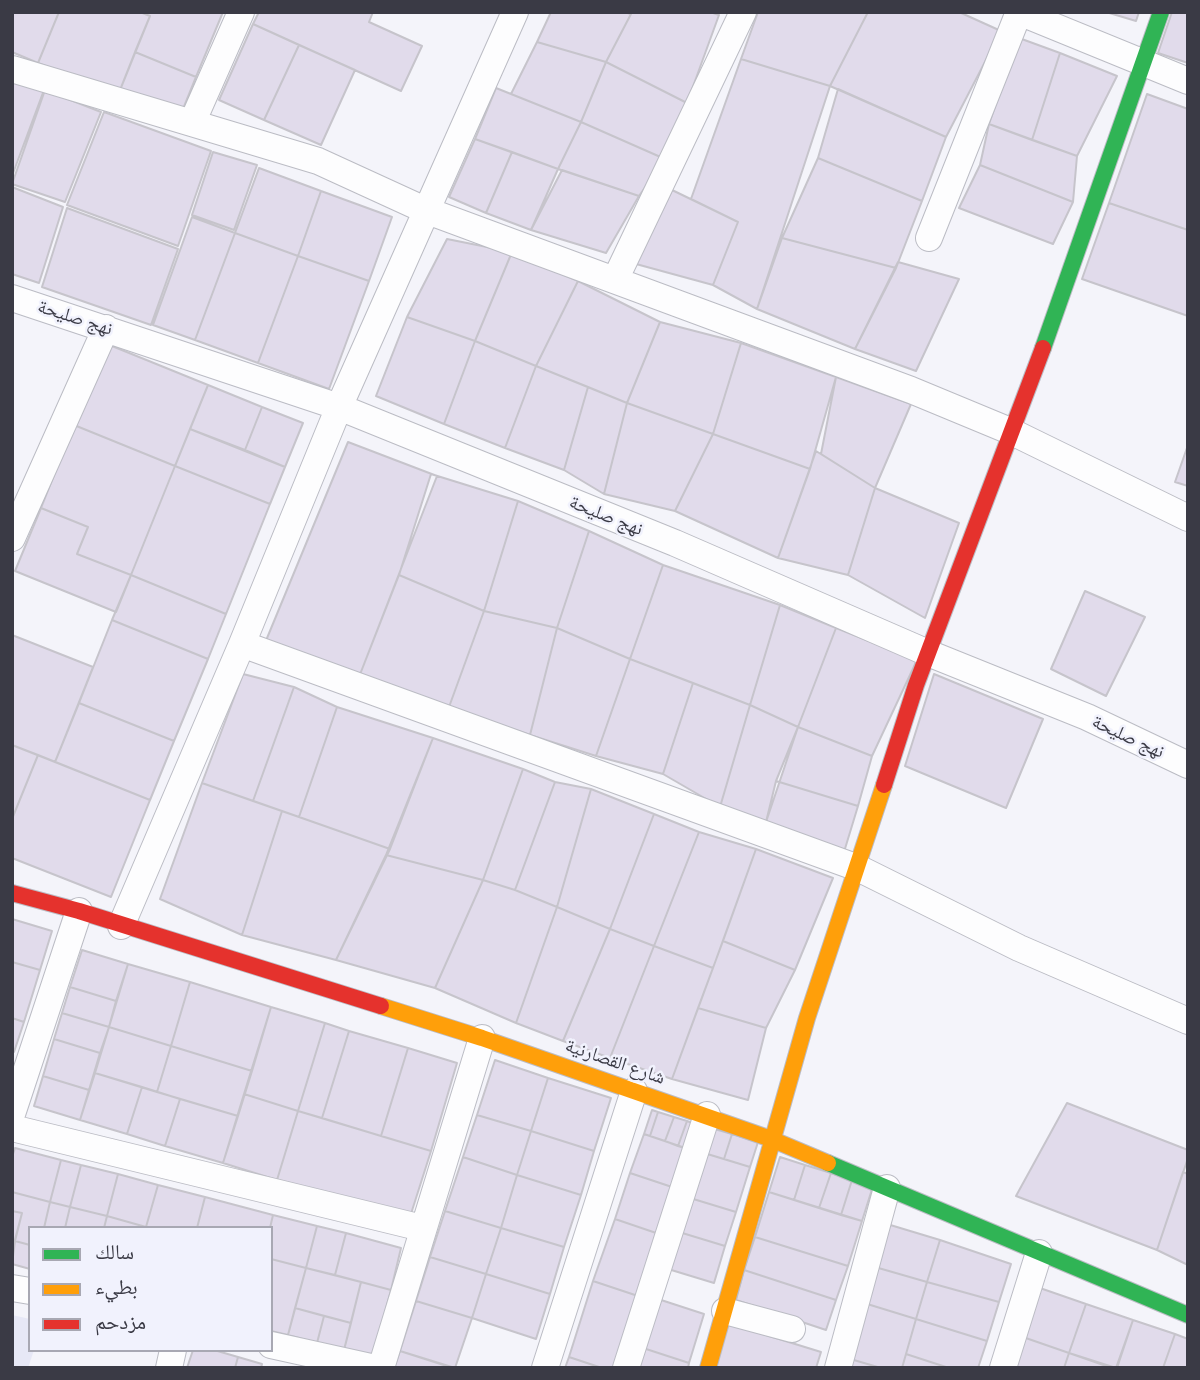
<!DOCTYPE html>
<meta charset="utf-8">
<style>
body{margin:0}
#map{position:relative;width:1200px;height:1380px;overflow:hidden;background:#f4f4fa;font-family:"PT Serif","Noto Naskh Arabic",serif}
canvas{display:block}
.frame{position:absolute;inset:0;border:14px solid #3a3a45;pointer-events:none}
.legend{position:absolute;left:28px;top:1226px;width:245px;height:126px;box-sizing:border-box;background:#f1f2fd;border:2px solid #a8a8b3;margin:0;padding:9px 12px;list-style:none;font-size:21px;color:#3a3a45}
.legend li{display:flex;align-items:center;gap:14px;height:35px}
.legend b{width:35px;border:2px solid #a8a8b3}
</style>
<div id="map">
<canvas width="1200" height="1380"></canvas>
<div class="frame"></div>
<ul class="legend">
<li><b style="height:9px;background:#30b455"></b>سالك</li>
<li><b style="height:9px;background:#ff9f0a"></b>بطيء</li>
<li><b style="height:9px;background:#e5322d"></b>مزدحم</li>
</ul>
</div>
<script>
const c = document.querySelector('canvas').getContext('2d');
c.lineJoin = 'round';
function fill(path, color) { c.fillStyle = color; c.fill(path, 'evenodd'); }
function stroke(path, color, width, dash) { c.strokeStyle = color; c.lineWidth = width; c.lineCap = dash ? 'butt' : 'round'; c.setLineDash(dash || []); c.stroke(path); }
function write(font, color, halo, rows, align = 'center') {
  c.font = font + ' "PT Serif","Noto Naskh Arabic",serif'; c.lineWidth = 5; c.setLineDash([]); c.textBaseline = 'middle'; c.strokeStyle = halo; c.fillStyle = color; for (const [text, x, y, turn = 0] of rows) {
    c.save(); c.translate(x, y); c.rotate((+turn || 0) * Math.PI / 180); c.textAlign = isNaN(turn) ? turn : align; if (halo) c.strokeText(text, 0, 0); c.fillText(text, 0, 0); c.restore();
  }
}
const built = new Path2D(`
 M12,1315L30,1319V1350H34L28,1368H12Z`);
const building = new Path2D(`
 M12,12H59L38,63L12,52Z
 M59,12H140L150,16L118,95L38,63Z
 M140,12H223L196,77L135,52L150,16Z
 M259,12H373L369,22L422,46L401,91L253,24Z
 M551,12H624L631,14L606,62L537,42Z
 M632,12H710L719,15L687,103L606,62Z
 M758,12H868L830,86L741,59Z
 M868,12H959L1001,31L946,137L830,86Z
 M1106,12H1139L1136,21Z
 M1172,12H1188V63L1158,53Z
 M253,24L299,45L264,120L219,100Z
 M1019,38L1060,53L1032,140L989,124Z
 M537,42L606,62L581,122L511,94Z
 M299,45L355,70L321,145L264,120Z
 M135,52L196,77L179,119L118,95Z
 M1060,53L1117,76L1077,156L1032,140Z
 M741,59L830,86L757,309L713,285L738,222L691,199Z
 M606,62L687,103L665,159L581,122Z
 M12,78L44,90L12,176Z
 M496,88L581,122L558,169L475,139Z
 M838,89L946,137L922,201L818,158Z
 M45,90L101,112L65,202L12,184Z
 M1147,94L1188,109V230L1109,203Z
 M104,112L211,151L178,246L67,205Z
 M581,122L665,159L639,196L558,169Z
 M989,124L1077,156L1073,202L980,165Z
 M475,139L512,152L486,213L449,197Z
 M213,152L257,165L234,230L192,215Z
 M512,152L558,169L531,230L486,213Z
 M818,158L922,201L896,268L782,238Z
 M980,165L1073,202L1053,244L959,208Z
 M259,168L321,191L298,256L235,233Z
 M562,170L639,196L606,253L531,230Z
 M12,187L63,207L39,283L12,274Z
 M672,190L738,222L713,285L636,264Z
 M321,191L392,217L369,281L298,256Z
 M1109,203L1188,230V316L1082,279Z
 M67,208L178,249L151,325L42,287Z
 M192,217L235,233L195,340L153,325Z
 M235,233L298,256L258,363L195,340Z
 M782,238L896,268L855,349L757,309Z
 M447,239L512,252L475,341L407,317Z
 M512,252L578,281L536,366L475,341Z
 M298,256L369,281L329,389L258,363Z
 M898,262L959,279L916,371L855,349Z
 M578,281L660,322L627,403L536,366Z
 M407,317L475,341L444,424L376,396Z
 M660,322L741,343L713,434L627,403Z
 M475,341L536,366L505,448L444,424Z
 M741,343L836,377L810,469L713,434Z
 M107,344L208,385L175,466L74,425Z
 M536,366L588,387L564,470L505,448Z
 M836,377L911,404L875,488L821,454Z
 M208,385L262,407L245,450L190,429Z
 M588,387L627,403L604,494L564,470Z
 M627,403L713,434L675,511L604,494Z
 M262,407L303,423L285,467L245,450Z
 M74,425L175,466L131,575L77,554L88,527L41,508Z
 M190,429L285,467L270,504L175,466Z
 M713,434L810,469L778,558L675,511Z
 M348,442L437,476L359,677L265,643Z
 M1188,445V486L1175,482Z
 M816,451L875,488L848,575L778,558Z
 M175,466L270,504L226,614L131,575Z
 M431,474L518,501L484,611L399,575Z
 M875,488L959,523L925,618L848,575Z
 M518,501L589,531L557,628L484,611Z
 M41,508L88,527L77,554L131,575L116,612L15,571Z
 M589,531L663,565L630,659L557,628Z
 M663,565L780,605L750,705L630,659Z
 M131,575L226,614L208,659L112,620Z
 M399,575L484,611L449,707L359,677Z
 M1085,591L1145,617L1106,696L1051,669Z
 M780,605L836,628L798,727L750,705Z
 M484,611L557,628L530,735L449,707Z
 M112,620L208,659L174,741L79,703Z
 M557,628L630,659L596,756L530,735Z
 M836,628L917,660L872,756L798,727Z
 M12,635L93,667L55,762L12,745Z
 M630,659L693,683L663,774L596,756Z
 M243,674L294,687L253,801L202,783Z
 M934,674L1043,719L1006,808L905,766Z
 M693,683L750,705L720,807L663,774Z
 M294,687L337,707L299,817L253,801Z
 M79,703L174,741L150,800L55,762Z
 M750,705L798,727L766,822L720,807Z
 M337,707L433,738L390,849L299,817Z
 M798,727L872,756L858,806L776,781Z
 M433,738L523,769L483,880L386,855Z
 M12,745L38,755L12,819Z
 M38,755L150,800L111,897L12,858V819Z
 M523,769L555,782L515,890L483,880Z
 M776,781L858,806L844,852L766,822Z
 M555,782L591,789L557,907L515,890Z
 M202,783L282,811L242,935L160,899Z
 M591,789L654,814L610,929L557,907Z
 M282,811L390,849L336,960L242,935Z
 M654,814L699,832L654,946L610,929Z
 M699,832L756,849L713,968L654,946Z
 M756,849L833,878L795,970L723,941Z
 M386,855L483,880L435,988L336,960Z
 M483,880L515,890L557,907L516,1023L435,988Z
 M557,907L610,929L563,1041L516,1023Z
 M12,919L52,931L40,970L12,962Z
 M610,929L654,946L610,1058L563,1041Z
 M723,941L795,970L766,1028L698,1008Z
 M654,946L713,968L672,1079L610,1058Z
 M82,950L128,964L116,1001L70,987Z
 M12,962L40,970L24,1022L12,1018Z
 M128,964L190,982L171,1046L109,1027Z
 M190,982L271,1007L252,1071L171,1046Z
 M70,987L116,1001L109,1027L62,1013Z
 M271,1007L325,1023L298,1111L244,1094Z
 M698,1008L766,1028L748,1100L672,1079Z
 M62,1013L109,1027L100,1053L54,1039Z
 M12,1018L24,1022L14,1052H12Z
 M325,1023L349,1031L322,1118L298,1111Z
 M109,1027L171,1046L157,1092L95,1073Z
 M349,1031L408,1048L381,1136L322,1118Z
 M54,1039L100,1053L89,1090L43,1076Z
 M171,1046L252,1071L238,1116L157,1092Z
 M408,1048L457,1063L431,1151L381,1136Z
 M495,1060L548,1078L531,1131L477,1115Z
 M95,1073L142,1087L127,1134L80,1120Z
 M43,1076L89,1090L80,1120L34,1106Z
 M548,1078L611,1098L594,1151L531,1131Z
 M142,1087L180,1099L165,1146L127,1134Z
 M244,1094L298,1111L277,1180L223,1163Z
 M180,1099L238,1116L223,1163L165,1146Z
 M1067,1103L1188,1150V1158L1157,1250L1016,1196Z
 M652,1110L658,1112L650,1136L644,1134Z
 M298,1111L431,1151L409,1220L277,1180Z
 M658,1112L674,1117L665,1141L650,1136Z
 M477,1115L531,1131L517,1175L463,1157Z
 M674,1117L687,1121L678,1146L665,1141Z
 M687,1121L700,1126L691,1150L678,1146Z
 M711,1128L732,1134L724,1159L704,1153Z
 M531,1131L594,1151L581,1195L517,1175Z
 M644,1134L691,1150L678,1189L630,1173Z
 M732,1134L758,1142L750,1167L724,1159Z
 M15,1148L61,1160L50,1202L12,1192V1157Z
 M704,1153L750,1167L736,1212L690,1198Z
 M463,1157L517,1175L501,1228L445,1211Z
 M780,1157L805,1165L794,1200L769,1192Z
 M61,1160L81,1165L70,1207L50,1202Z
 M81,1165L118,1174L107,1216L70,1207Z
 M805,1165L831,1173L819,1208L794,1200Z
 M1183,1172L1188,1174V1265L1157,1250Z
 M630,1173L678,1189L662,1235L615,1219Z
 M831,1173L852,1180L841,1215L819,1208Z
 M118,1174L158,1185L146,1227L107,1216Z
 M517,1175L581,1195L564,1247L501,1228Z
 M852,1180L873,1186L862,1221L841,1215Z
 M158,1185L205,1197L197,1228L146,1227Z
 M12,1192L50,1202L44,1228H30V1245L15,1241L22,1213L12,1211Z
 M769,1192L862,1221L848,1266L755,1237Z
 M205,1197L273,1215L270,1228H197Z
 M690,1198L736,1212L725,1246L679,1232Z
 M50,1202L70,1207L65,1228H44Z
 M70,1207L107,1216L104,1228H65Z
 M12,1211L22,1213L12,1251Z
 M445,1211L501,1228L486,1274L430,1257Z
 M273,1215L317,1226L306,1268L271,1259L270,1228Z
 M107,1216L146,1227V1228H104Z
 M615,1219L662,1235L641,1297L593,1281Z
 M887,1224L940,1240L927,1282L875,1267Z
 M317,1226L346,1233L335,1275L306,1268Z
 M501,1228L564,1247L550,1294L486,1274Z
 M679,1232L725,1246L714,1283L668,1269Z
 M346,1233L401,1248L391,1290L335,1275Z
 M755,1237L848,1266L836,1300L744,1270Z
 M940,1240L1011,1264L999,1302L927,1282Z
 M15,1241L30,1245V1269L12,1264Z
 M430,1257L486,1274L472,1318L416,1301Z
 M271,1259L306,1268L288,1335L271,1331Z
 M875,1267L927,1282L916,1319L864,1303Z
 M306,1268L361,1282L351,1323L295,1308Z
 M744,1270L836,1300L826,1330L736,1300Z
 M486,1274L550,1294L536,1339L472,1318Z
 M593,1281L641,1297L617,1368H602L569,1357Z
 M361,1282L391,1290L373,1357L344,1350Z
 M927,1282L999,1302L987,1341L916,1319Z
 M1037,1287L1086,1304L1069,1353L1020,1336Z
 M658,1299L704,1314L689,1363L643,1348Z
 M416,1301L472,1318L455,1368L400,1351Z
 M864,1303L916,1319L902,1368H881L847,1358Z
 M1086,1304L1133,1320L1116,1368L1069,1353Z
 M295,1308L324,1316L317,1343L288,1335Z
 M324,1316L351,1323L344,1350L317,1343Z
 M916,1319L987,1341L978,1368H949L906,1354Z
 M1133,1320L1175,1334L1163,1368H1117Z
 M727,1323L821,1352L816,1368H714Z
 M1175,1334L1188,1339V1368H1163Z
 M1020,1336L1069,1353L1064,1368H1009Z
 M643,1348L689,1363L688,1368H637Z
 M193,1350H214L238,1357L235,1368H187Z
 M400,1351L453,1368H394Z
 M1069,1353L1112,1368H1064Z
 M906,1354L949,1368H902Z
 M238,1357L262,1364L261,1368H235Z
 M569,1357L602,1368H565Z
 M847,1358L881,1368H844Z`);
const street = new Path2D(`
 M1019,12L1188,81
 M12,69L318,161L425,210L911,390L1010,431L1188,518
 M192,123L241,12
 M929,238L1019,12
 M615,280L743,12
 M12,298L339,407L675,543L928,653L1087,717L1188,765
 M12,538L106,328
 M242,644L858,868L1019,948L1188,1021
 M121,926L242,644L339,407L515,12
 M12,1114L79,911
 M12,1128L422,1228
 M12,1288L30,1291
 M725,1311L792,1329
 M271,1345L375,1368
 M169,1368L173,1350
 M381,1368L482,1038
 M545,1368L634,1091
 M626,1368L707,1115
 M838,1368L887,1188
 M1003,1368L1039,1253`);
const fast = new Path2D(`
 M1043,348L1161,12
 M828,1163L1188,1315`);
const slow = new Path2D(`
 M381,1006L482,1038L771,1139L828,1163
 M708,1368L807,1018L884,785`);
const jam = new Path2D(`
 M884,785L916,685L1043,348
 M12,893L79,911L381,1006`);
const streetNames = [
 ["نهج صليحة",75,318,18],
 ["نهج صليحة",606,516,22],
 ["نهج صليحة",1128,737,25],
 ["شارع القصارنية",615,1062,19]
];
fill(built, '#e7e8f6');
fill(building, '#e1dbeb');
stroke(building, '#c6c4cb', 2);
stroke(street, '#bbbcc4', 28);
stroke(fast, '#bbbcc4', 18);
stroke(slow, '#bbbcc4', 18);
stroke(jam, '#bbbcc4', 18);
stroke(street, '#fdfdfe', 26);
stroke(fast, '#30b455', 16);
stroke(slow, '#ff9f0a', 16);
stroke(jam, '#e5322d', 16);
write('19px', '#3a3a45', '#f1f2fd', streetNames);
</script>
